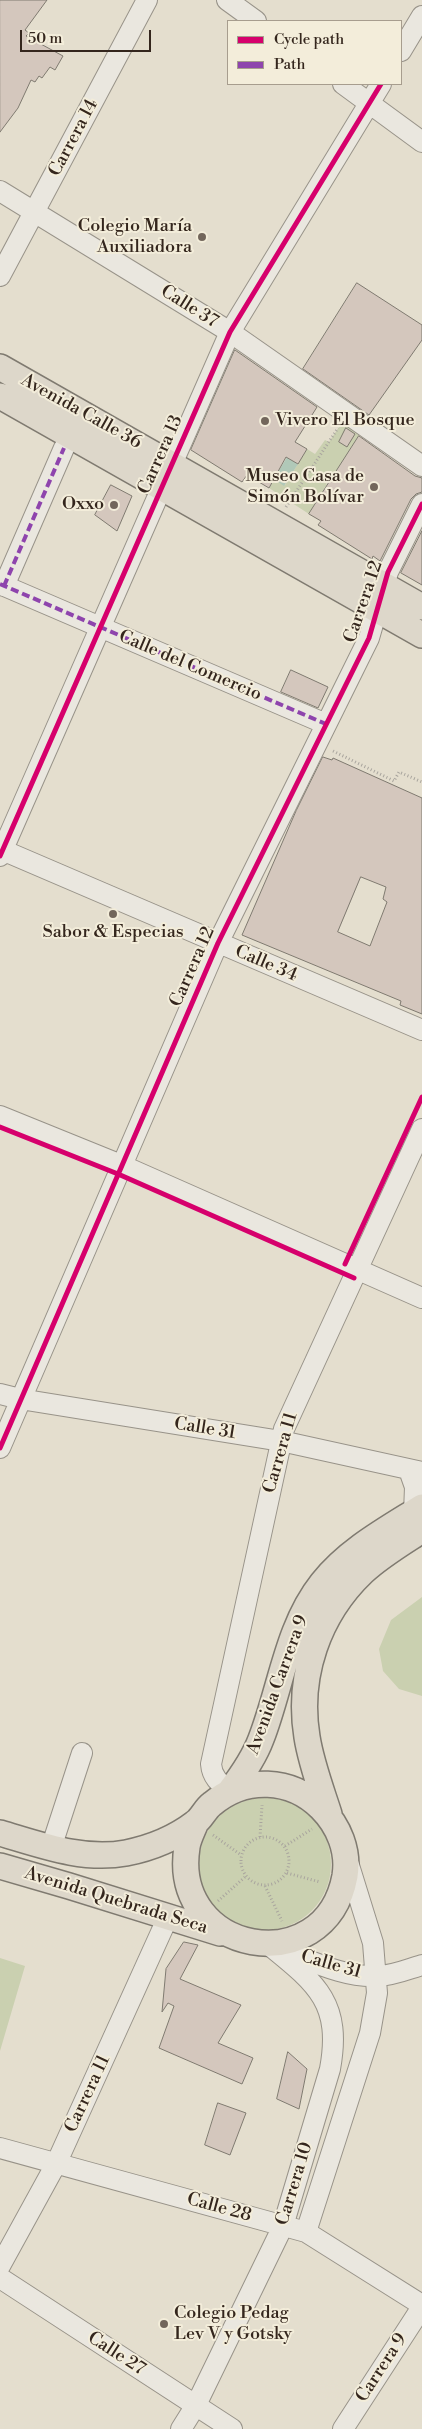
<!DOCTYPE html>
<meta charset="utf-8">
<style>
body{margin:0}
#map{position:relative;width:422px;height:2429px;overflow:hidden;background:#e4dece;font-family:"Libre Bodoni",serif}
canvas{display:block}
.legend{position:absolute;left:227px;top:20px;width:175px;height:65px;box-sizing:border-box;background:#f3edda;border:1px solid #a79d8e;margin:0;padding:6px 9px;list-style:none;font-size:15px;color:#34261d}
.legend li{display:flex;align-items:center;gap:10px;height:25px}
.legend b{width:25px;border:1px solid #a79d8e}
.scale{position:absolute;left:20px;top:30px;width:131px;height:22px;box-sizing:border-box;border:2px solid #34261d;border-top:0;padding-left:6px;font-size:15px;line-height:18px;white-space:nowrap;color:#34261d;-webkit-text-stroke:4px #f3edda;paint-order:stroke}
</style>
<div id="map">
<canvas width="422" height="2429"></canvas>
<ul class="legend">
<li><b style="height:6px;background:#d6006c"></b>Cycle path</li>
<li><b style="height:6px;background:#8e44ad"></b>Path</li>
</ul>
<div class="scale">50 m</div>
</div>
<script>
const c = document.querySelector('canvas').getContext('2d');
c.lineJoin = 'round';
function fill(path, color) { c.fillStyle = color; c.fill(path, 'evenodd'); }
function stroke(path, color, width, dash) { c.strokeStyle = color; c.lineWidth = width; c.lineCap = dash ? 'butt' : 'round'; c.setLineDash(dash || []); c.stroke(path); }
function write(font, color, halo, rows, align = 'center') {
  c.font = font + ' "Libre Bodoni",serif'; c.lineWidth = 4; c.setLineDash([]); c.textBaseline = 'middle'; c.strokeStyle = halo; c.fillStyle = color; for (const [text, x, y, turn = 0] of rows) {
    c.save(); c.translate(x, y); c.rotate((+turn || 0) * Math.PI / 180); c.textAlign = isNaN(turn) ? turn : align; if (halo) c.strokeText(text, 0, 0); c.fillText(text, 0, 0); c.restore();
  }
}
const green = new Path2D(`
 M343,421L360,434L332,478L326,475L322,480L327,484L309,514L269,488L274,479L285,485L307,449L315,454L325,440L329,442Z
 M422,1597V1696L399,1689L383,1671L379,1649L391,1620Z
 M199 1864a66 66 0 1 1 132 0a66 66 0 1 1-132 0Z
 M0,1958L25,1966L0,2051Z`);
const water = new Path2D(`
 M287,457L298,464L284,486L274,479Z`);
const building = new Path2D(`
 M0,0H47L25,30L29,33L26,36L63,56L55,70L50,67L42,78L39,76L35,82L31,80L18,108L0,132Z
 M357,283L422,325V340L369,415L303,369Z
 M235,350L317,407L295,442L307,449L298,464L286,457L269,488L247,475L242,482L191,450Z
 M346,428L355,434L347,447L339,442Z
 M359,436L415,476L422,478V492L416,494L411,499L380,561L373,556L372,559L318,525L321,521L309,514Z
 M111,485L132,496L117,531L95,515Z
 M422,531V585L401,573Z
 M291,670L328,687L318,708L281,692Z
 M323,757L332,760L333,758L422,798V1014L400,1005L401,1001L242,935L296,811ZM361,877L386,887L383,899L387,902L370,946L338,932Z
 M184,1942L198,1945L180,1979L241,2005L218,2043L253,2058L242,2084L159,2048L174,2006L168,2003L162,2012L166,1969Z
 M288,2052L307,2069L299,2109L277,2099Z
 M218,2103L246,2113L230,2155L205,2145Z`);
const path = new Path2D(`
 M286,507L338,428
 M333,751L394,781L399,772L422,782
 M213,1835L241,1855
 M241 1861a24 24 0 1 1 48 0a24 24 0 1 1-48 0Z
 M260,1837L262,1805
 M285,1846L312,1829
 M287,1873L320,1882
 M265,1886L282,1921
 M218,1901L246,1876`);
const minor = new Path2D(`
 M227,0L256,21
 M401,51L422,16
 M343,84L422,142
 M0,191L230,332L422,466
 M0,276L147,0
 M0,584L326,724
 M4,586L64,448
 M0,849L422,1030
 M0,856L230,332L381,84
 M0,1116L121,1165L422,1298
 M0,1394L20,1399L281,1441L422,1472
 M0,1448L218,943L369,638L388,572L422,504
 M409,1470L415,1487L414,1513
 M230,1791C219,1783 212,1777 211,1764L284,1429L422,1129
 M51,1848L82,1753
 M285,1951C314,1962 346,1978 377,1976C393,1976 408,1969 422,1965
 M0,2148L306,2232L422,2305
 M306,2232L370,2033L377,1993L373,1943L347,1859
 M0,2266L56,2164L168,1917
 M0,2278L232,2429
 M181,2429L196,2405L283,2226L330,2069C342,2003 317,1984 269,1945
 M343,2429L422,2307`);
const major = new Path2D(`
 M0,367L422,607
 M0,396L422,635
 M230,1791C242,1775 254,1758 261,1739C281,1688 287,1627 322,1583C348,1550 387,1529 422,1507
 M329,1814C321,1789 311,1763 307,1737C297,1676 318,1615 363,1572C380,1556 402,1543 422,1530
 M0,1833C41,1845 83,1861 126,1853C151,1848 174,1839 195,1823C202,1818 205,1809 212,1804C245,1776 291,1778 321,1808C339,1826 349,1851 345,1876C325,1983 170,1954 187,1847C188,1839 193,1830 196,1822
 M0,1866L69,1886L220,1933`);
const quiet = new Path2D(`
 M0,584L326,724
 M4,586L64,448`);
const cycleway = new Path2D(`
 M0,856L230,332L381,84
 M0,1127L118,1174L354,1278
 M345,1264L422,1097
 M0,1448L218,943L369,638L388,572L422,504`);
const markers = [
 [202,237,5,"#72665b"],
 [265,421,5,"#72665b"],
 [374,487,5,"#72665b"],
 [114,505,5,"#72665b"],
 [113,914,5,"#72665b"],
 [164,2324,5,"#72665b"]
];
const streetNames = [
 ["Carrera 14",74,138,-62],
 ["Calle 37",189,307,32],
 ["Avenida Calle 36",81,412,29],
 ["Carrera 13",161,455,-66],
 ["Carrera 12",364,602,-71],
 ["Calle del Comercio",190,666,23],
 ["Calle 34",266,964,23],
 ["Carrera 12",193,967,-66],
 ["Calle 31",205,1429,9],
 ["Carrera 11",281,1453,-74],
 ["Avenida Carrera 9",278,1685,-70],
 ["Avenida Quebrada Seca",116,1901,17],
 ["Calle 31",331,1965,16],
 ["Carrera 11",88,2094,-65],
 ["Carrera 10",295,2184,-73],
 ["Calle 28",219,2208,15],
 ["Calle 27",116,2354,33],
 ["Carrera 9",382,2368,-57]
];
const poiNames = [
 ["Colegio María",192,227],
 ["Auxiliadora",192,248],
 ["Vivero El Bosque",275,421,"left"],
 ["Museo Casa de",364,477],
 ["Simón Bolívar",364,498],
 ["Oxxo",104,505],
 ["Sabor & Especias",113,933,"center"],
 ["Colegio Pedag",174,2314,"left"],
 ["Lev V y Gotsky",174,2335,"left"]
];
fill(green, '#cad0b0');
fill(water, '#b0c8b8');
fill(building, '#d4c7bd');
stroke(building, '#7f7a70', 1);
stroke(minor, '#989389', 22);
stroke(major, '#7f7a70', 28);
stroke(path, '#a9a59e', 3, [1, 2.5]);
stroke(minor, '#eae7df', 20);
stroke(major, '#ddd7ca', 25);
stroke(quiet, '#8e44ad', 4, [8, 4]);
stroke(cycleway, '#d6006c', 5);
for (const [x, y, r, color] of markers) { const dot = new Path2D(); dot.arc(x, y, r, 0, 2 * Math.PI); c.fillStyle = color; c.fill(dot); stroke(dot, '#f3edda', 2); }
write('18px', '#34261d', '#f3edda', streetNames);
write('18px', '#34261d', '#f3edda', poiNames, 'right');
</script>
